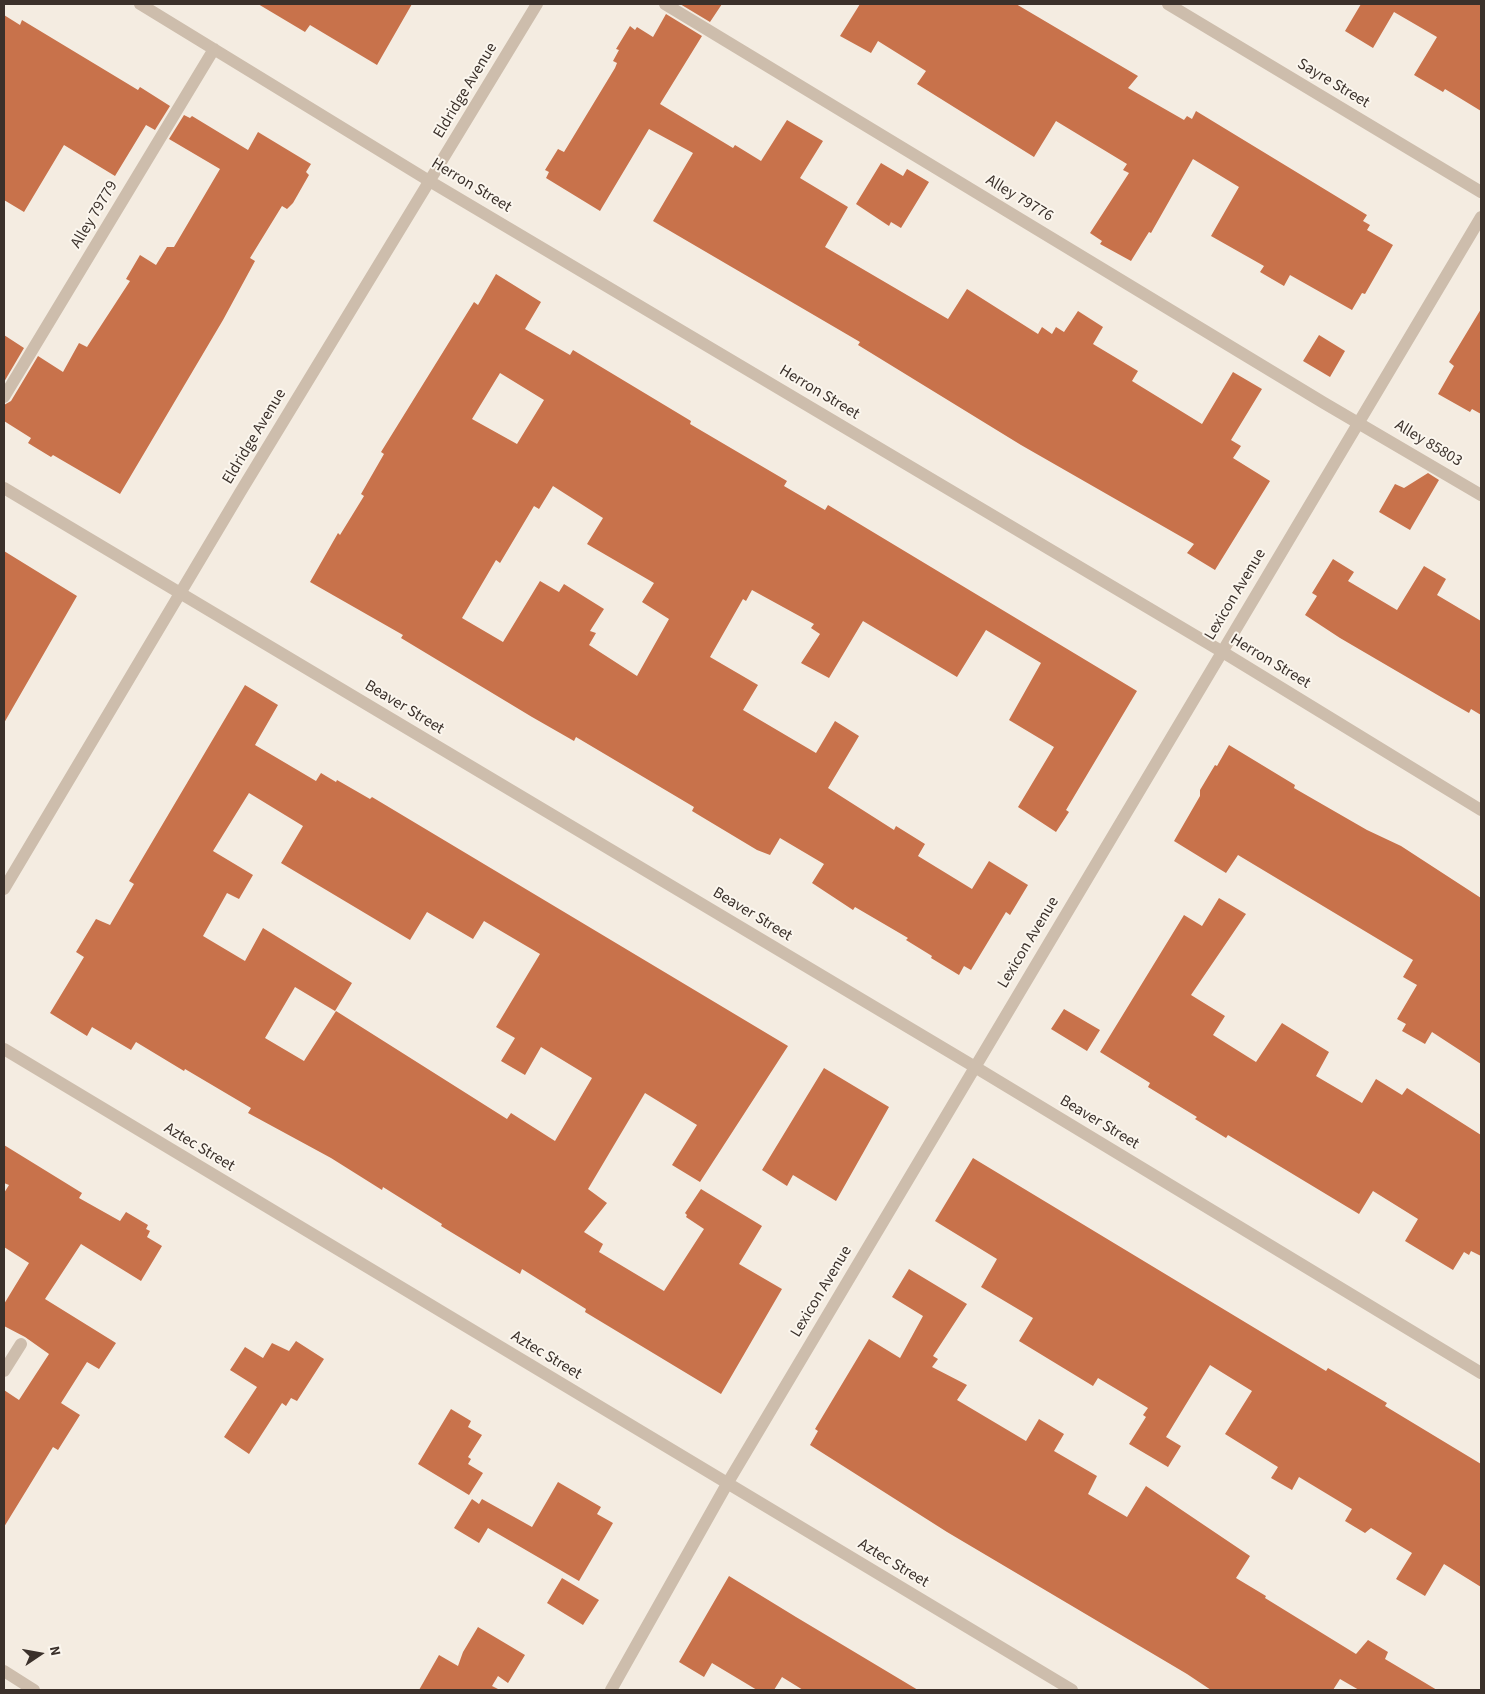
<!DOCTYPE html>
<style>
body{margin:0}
#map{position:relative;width:1485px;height:1694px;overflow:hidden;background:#f4ece1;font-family:"Source Sans 3",sans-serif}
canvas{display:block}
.frame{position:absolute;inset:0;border:5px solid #3b312b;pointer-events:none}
.north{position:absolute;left:15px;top:1629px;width:50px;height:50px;-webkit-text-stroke:4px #fbf6ee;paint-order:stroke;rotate:78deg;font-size:14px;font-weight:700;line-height:20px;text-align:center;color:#3b312b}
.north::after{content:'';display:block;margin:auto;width:18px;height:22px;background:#3b312b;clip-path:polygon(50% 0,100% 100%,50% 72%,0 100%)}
</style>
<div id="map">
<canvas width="1485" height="1694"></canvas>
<div class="frame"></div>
<div class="north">N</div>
</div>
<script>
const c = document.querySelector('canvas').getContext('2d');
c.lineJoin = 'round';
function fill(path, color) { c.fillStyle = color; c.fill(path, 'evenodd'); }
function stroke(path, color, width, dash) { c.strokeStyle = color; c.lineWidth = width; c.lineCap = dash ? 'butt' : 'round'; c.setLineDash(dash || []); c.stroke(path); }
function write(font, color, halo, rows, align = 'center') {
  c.font = font + ' "Source Sans 3",sans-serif'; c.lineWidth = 4; c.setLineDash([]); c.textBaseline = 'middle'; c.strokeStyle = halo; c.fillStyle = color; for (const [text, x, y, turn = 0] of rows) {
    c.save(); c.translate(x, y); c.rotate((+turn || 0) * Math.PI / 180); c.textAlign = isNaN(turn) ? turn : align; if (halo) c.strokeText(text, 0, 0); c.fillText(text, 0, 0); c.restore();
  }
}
const building = new Path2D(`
 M258,4H412L377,65L310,25L305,32Z
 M680,4H722L710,22Z
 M860,4H1016L1138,76L1128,88L1184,120L1187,116L1192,119L1196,111L1367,215L1363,221L1370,225L1367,230L1393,245L1365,294L1362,293L1352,310L1290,275L1284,286L1260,272L1264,266L1211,236L1239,187L1193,159L1151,233L1149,232L1131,261L1100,244L1102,241L1090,233L1129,173L1123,170L1127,164L1056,121L1034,157L917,84L926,71L878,41L871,53L840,36Z
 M1361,4H1481V111L1445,89L1443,92L1414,75L1437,37L1394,12L1373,48L1345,31Z
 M666,14L702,36L660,104L733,148L735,145L761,161L787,120L823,141L800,178L848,207L825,247L948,319L967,289L1038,334L1042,327L1052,334L1056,327L1064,332L1078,311L1103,327L1093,344L1138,371L1132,381L1202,424L1233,372L1262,389L1231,440L1241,446L1233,458L1270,481L1215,570L1187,553L1194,544L1021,445L858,345L860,342L653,221L693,153L649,129L600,211L546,178L549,172L545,170L558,149L564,152L615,68L617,63L613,61L619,50L616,49L630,26L635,30L637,27L653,37Z
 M4,15L20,25L22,20L138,90L140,87L170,106L155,130L146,125L115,176L64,145L24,212L4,200Z
 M184,115L190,118L192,116L248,150L258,132L311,164L306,172L309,175L293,203L287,209L282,206L250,258L255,261L223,320L120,494L53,455L51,457L28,443L31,438L4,421V405L11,401L38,356L63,372L79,343L87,347L130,281L126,279L140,255L156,265L167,247H174L220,169L169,139Z
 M881,163L903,176L907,169L929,182L901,228L891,222L889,226L856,204Z
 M496,274L541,302L525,329L570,355L573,350L691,421L690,424L787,481L784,486L825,510L828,505L1137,691L1066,810L1069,812L1056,832L1018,807L1054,747L1009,720L1041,663L986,630L957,677L863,621L829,678L801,663L820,634L811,628L814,624L752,590L746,601L743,599L710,657L758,685L743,710L816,753L835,721L859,736L828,788L894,830L896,826L925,844L918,856L972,889L989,861L1028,885L1010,915L1006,912L971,970L964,966L959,975L931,958L932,956L906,940L908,938L855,907L853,910L812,883L824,864L780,838L770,855L757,850L692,811L694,807L576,737L574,741L532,717L401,638L403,635L310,582L338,533L340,535L364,496L361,494L384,454L381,452L474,302L478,305ZM500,373L544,400L517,444L472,419ZM553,486L603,518L587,544L654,583L642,602L669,619L637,676L589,645L596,633L590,631L604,609L564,584L559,592L540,581L503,642L462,618L496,560L500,563L534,506L539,509Z
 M1481,309V414L1472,409L1470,412L1438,394L1454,366L1449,362Z
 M4,335L24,348L4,382Z
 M1319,335L1345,351L1330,377L1303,361Z
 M1428,473L1439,480L1410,530L1379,512L1395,484L1404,488Z
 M4,551L77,596L4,723Z
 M1333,559L1354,572L1348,581L1397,610L1424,566L1446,579L1437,595L1481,621V715L1471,709L1469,713L1441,697L1340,638L1305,615L1317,596L1312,593Z
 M245,685L278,705L255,745L316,781L321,773L336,782L337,780L370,799L372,797L788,1046L700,1182L672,1165L697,1125L645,1093L588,1189L607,1203L584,1232L603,1244L599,1252L664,1291L704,1229L686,1217L687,1215L685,1213L701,1189L762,1226L739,1264L782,1289L721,1394L585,1312L586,1309L522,1269L520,1274L441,1226L442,1224L383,1187L382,1190L331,1158L248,1113L251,1108L185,1069L184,1071L136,1042L131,1050L92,1027L87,1036L50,1013L84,957L76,952L96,919L110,925L134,884L129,881ZM249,793L303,826L281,863L410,940L427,912L473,939L484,921L540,954L496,1027L515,1038L501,1061L525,1075L541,1047L592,1078L555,1141L511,1113L507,1119L336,1011L304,1061L265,1038L295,987L335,1011L352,983L263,928L245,961L203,936L227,893L239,899L253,875L213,851Z
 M1229,745L1295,785L1294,788L1367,830L1401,846L1481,898V1064L1432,1032L1425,1044L1402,1031L1406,1024L1397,1019L1417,985L1403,977L1413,960L1238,855L1226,873L1174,841L1200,796V790L1215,765L1217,766Z
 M1219,898L1246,914L1191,995L1225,1016L1213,1035L1256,1062L1282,1023L1329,1052L1316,1076L1362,1103L1376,1079L1402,1095L1407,1088L1481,1135V1256L1471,1251L1469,1255L1464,1252L1453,1270L1405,1241L1418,1219L1373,1191L1359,1214L1228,1135L1226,1138L1195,1119L1197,1117L1148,1087L1150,1083L1100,1052L1184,915L1202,926Z
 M1064,1009L1100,1030L1087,1051L1051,1029Z
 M824,1068L889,1107L836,1201L793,1175L787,1186L762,1170Z
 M4,1145L82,1193L79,1198L120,1221L126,1212L148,1225L146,1229L150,1231L147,1237L162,1246L141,1281L81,1244L45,1299L116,1343L99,1369L87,1362L61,1403L80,1415L58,1450L53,1447L4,1527V1390L19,1400L49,1354L25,1337L4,1326V1304L29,1263L4,1247V1193L9,1185L4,1183Z
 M973,1158L1326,1371L1328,1368L1387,1403L1385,1406L1481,1464V1587L1444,1564L1425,1596L1396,1579L1412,1553L1371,1528L1365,1533L1345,1521L1352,1509L1299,1477L1292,1490L1271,1478L1278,1467L1225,1434L1252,1391L1210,1365L1166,1437L1181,1446L1168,1467L1129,1444L1146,1417L1143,1415L1148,1408L1098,1378L1093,1386L1019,1341L1033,1318L981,1287L997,1259L935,1221Z
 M909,1269L967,1304L933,1356L938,1359L932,1367L967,1385L957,1400L1026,1441L1039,1419L1064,1434L1054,1451L1097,1476L1088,1494L1127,1517L1146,1486L1250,1556L1236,1578L1266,1596L1265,1598L1356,1654L1368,1640L1388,1652L1385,1659L1437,1690H1359L1340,1679L1333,1690H1211L1187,1674L947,1532L810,1445L818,1431L815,1429L869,1339L900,1358L923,1316L892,1297Z
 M296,1341L324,1359L297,1401L291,1398L286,1406L282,1403L249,1454L224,1437L257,1387L230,1370L245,1347L263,1358L272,1343L289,1351Z
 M451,1409L471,1421L468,1427L482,1435L468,1457L471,1459L468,1464L483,1473L469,1495L418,1464Z
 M558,1482L601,1507L597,1514L613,1523L579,1581L488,1528L479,1543L454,1528L472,1499L479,1504L482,1499L532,1527Z
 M729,1576L796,1617L918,1690H803L782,1677L774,1690H757L712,1663L704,1677L679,1662Z
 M562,1578L599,1600L583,1625L547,1603Z
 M478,1627L525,1655L508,1683L498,1676L492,1686L500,1690H419L439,1655L458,1666L463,1652Z`);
const minor = new Path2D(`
 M140,4L431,182L1221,651L1481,810
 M665,4L1324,403L1481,495
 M1168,4L1481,192
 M4,397L214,49
 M4,488L975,1067L1481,1373
 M4,889L241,491L537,4
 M4,1049L1072,1690
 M4,1371L21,1344
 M4,1671L34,1690
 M611,1690L727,1484L1481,217`);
const streetNames = [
 ["Sayre Street",1333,84,31],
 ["Eldridge Avenue",466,91,-59],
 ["Herron Street",471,186,31],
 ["Alley 79776",1019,199,31],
 ["Alley 79779",95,215,-59],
 ["Herron Street",819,393,31],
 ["Eldridge Avenue",255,437,-59],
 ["Alley 85803",1428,444,31],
 ["Lexicon Avenue",1236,595,-59],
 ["Herron Street",1270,662,31],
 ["Beaver Street",404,708,31],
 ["Beaver Street",752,915,31],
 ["Lexicon Avenue",1029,943,-59],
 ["Beaver Street",1099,1123,31],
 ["Aztec Street",199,1148,31],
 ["Lexicon Avenue",822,1292,-59],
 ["Aztec Street",546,1356,31],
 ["Aztec Street",893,1564,31]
];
fill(building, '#c8724b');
stroke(minor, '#cdbdac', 12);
write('16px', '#3b312b', '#fbf6ee', streetNames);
</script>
